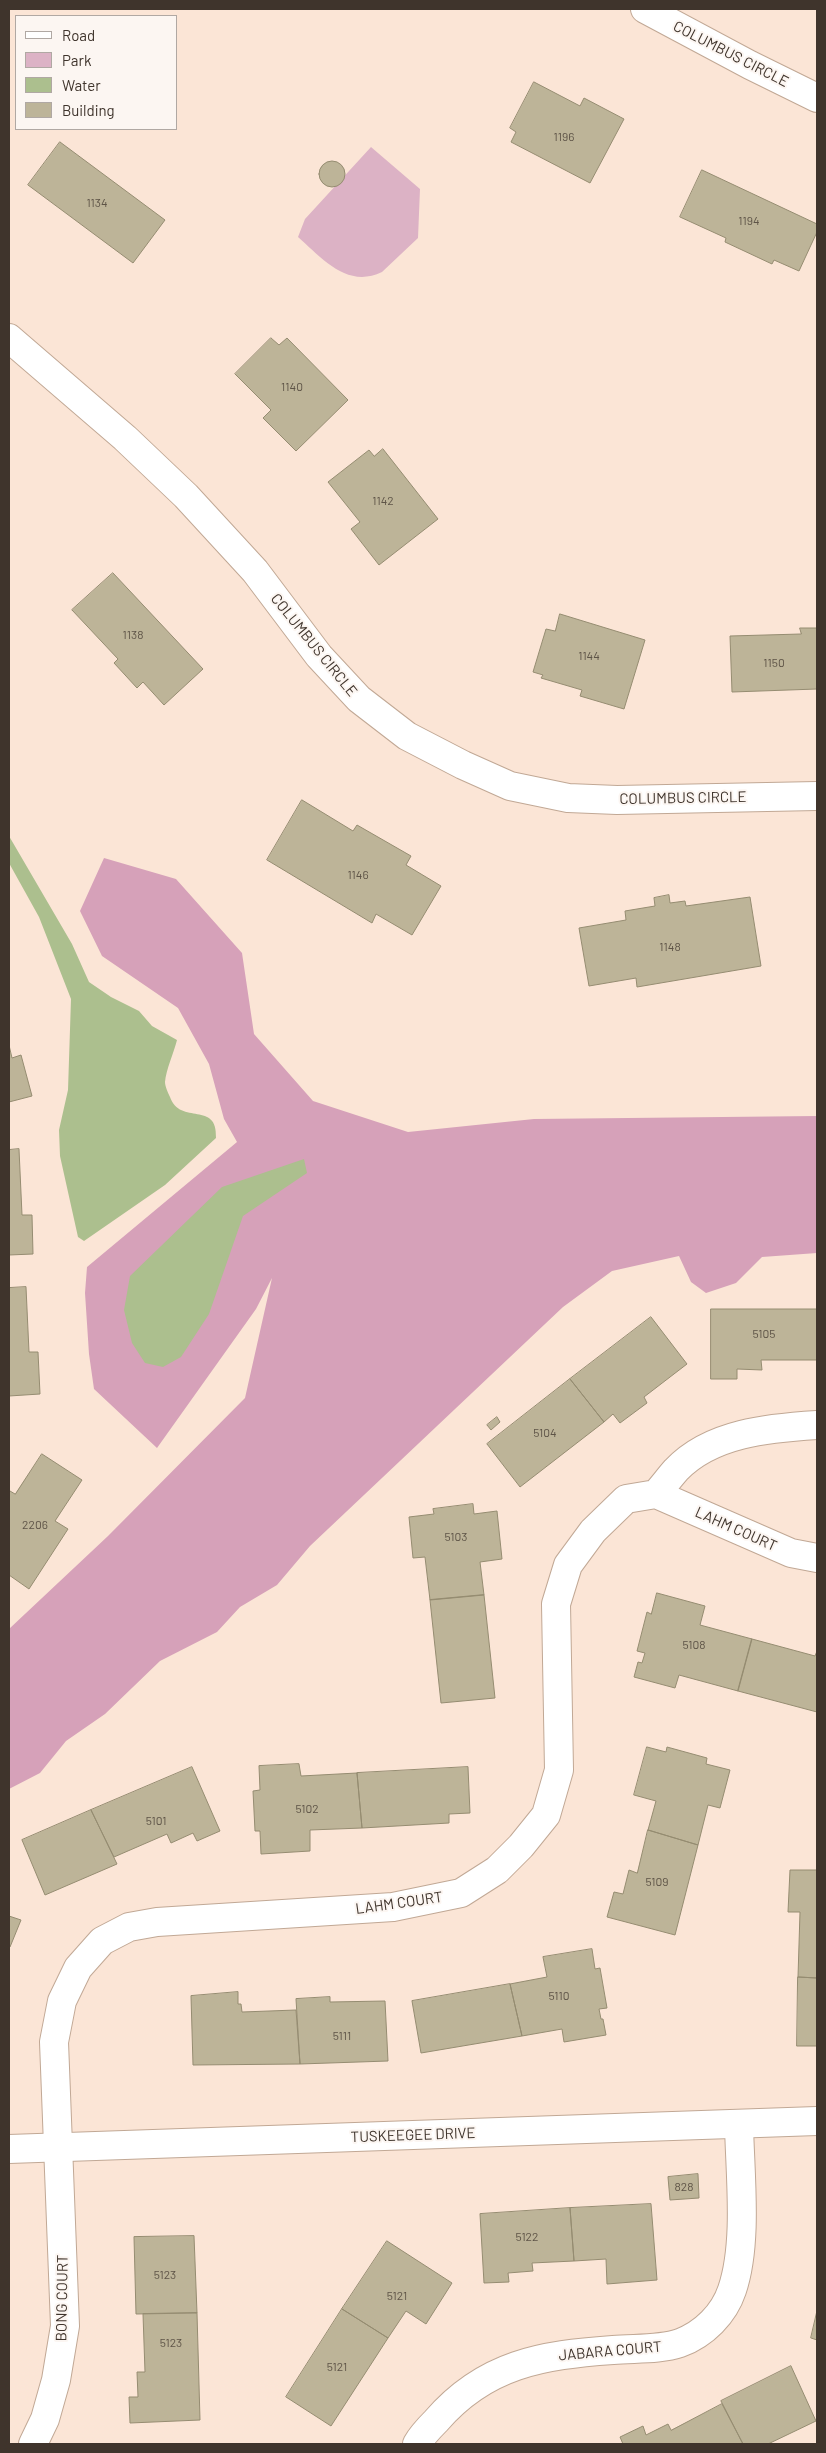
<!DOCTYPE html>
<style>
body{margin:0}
#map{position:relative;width:826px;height:2453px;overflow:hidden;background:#fbe5d6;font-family:Barlow,sans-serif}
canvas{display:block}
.frame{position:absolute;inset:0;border:10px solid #3f342c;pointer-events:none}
.legend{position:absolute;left:15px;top:15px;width:162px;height:115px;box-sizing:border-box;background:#fcf6f2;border:1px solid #b0a8a3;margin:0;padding:6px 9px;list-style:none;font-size:15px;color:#3f342c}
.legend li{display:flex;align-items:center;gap:10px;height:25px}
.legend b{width:25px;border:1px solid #b0a8a3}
</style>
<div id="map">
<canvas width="826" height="2453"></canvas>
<div class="frame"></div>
<ul class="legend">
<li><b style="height:6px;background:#fff"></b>Road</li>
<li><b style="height:14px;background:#dcb2c5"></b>Park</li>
<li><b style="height:14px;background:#acbf8e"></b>Water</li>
<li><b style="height:14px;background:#bdb498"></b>Building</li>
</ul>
</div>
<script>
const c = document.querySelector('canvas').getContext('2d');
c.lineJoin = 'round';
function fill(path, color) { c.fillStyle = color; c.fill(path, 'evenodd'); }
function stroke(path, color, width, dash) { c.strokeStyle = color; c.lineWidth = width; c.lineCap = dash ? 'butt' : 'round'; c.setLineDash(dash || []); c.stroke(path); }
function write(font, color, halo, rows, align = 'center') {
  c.font = font + ' Barlow,sans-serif'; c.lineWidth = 4; c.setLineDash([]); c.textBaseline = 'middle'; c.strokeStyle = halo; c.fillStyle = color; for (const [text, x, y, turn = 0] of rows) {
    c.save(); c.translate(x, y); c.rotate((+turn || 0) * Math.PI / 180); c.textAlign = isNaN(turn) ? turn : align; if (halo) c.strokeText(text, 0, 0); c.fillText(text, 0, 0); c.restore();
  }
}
const green = new Path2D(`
 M371,147L420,189L418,238L382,272C347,289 322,258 298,237L305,219Z`);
const forest = new Path2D(`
 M104,858L176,879L242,953L254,1034L313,1101L408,1132L534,1119L817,1116V1253L762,1257L736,1283L706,1293L691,1282L679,1256L612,1271L563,1307L310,1546L277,1585L240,1607L217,1632L160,1661L105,1714L66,1741L40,1773L9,1789V1629L108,1536L245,1398L272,1278L256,1309L157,1448L94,1389L89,1354L85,1293L87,1267L237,1142L224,1119L209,1064L178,1008L102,956L80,911Z`);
const water = new Path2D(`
 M9,836L72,944L89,982L111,997L139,1011L152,1026L177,1040C174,1052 166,1070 165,1082C165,1086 168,1093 170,1097C180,1126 218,1100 216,1138L165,1185L84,1241L78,1237L60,1156L59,1130L68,1090L71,999L39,917L9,863Z
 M304,1159L307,1173L243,1216L209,1314L181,1357L163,1367L145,1363L132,1343L124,1310L130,1276L222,1187Z`);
const building = new Path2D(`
 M534,82L580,106L584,98L624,119L590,183L511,142L516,132L510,128Z
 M60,142L165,220L133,263L28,185Z
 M319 174a13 13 0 1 1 26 0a13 13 0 1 1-26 0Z
 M702,170L817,224V232L799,271L774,260L772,264L725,242L726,238L680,217Z
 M271,338L279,345L287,338L348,400L296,451L263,418L271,410L235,374Z
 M383,449L438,519L379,565L351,529L360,522L328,482L369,450L374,456Z
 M113,573L203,669L164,705L143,682L137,688L114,663L118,659L72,610Z
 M560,614L645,640L624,709L580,696L582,690L541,678L543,675L533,672L546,629L555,631Z
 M800,628H817V689L732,692L730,636L801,634Z
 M302,800L353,831L357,825L411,856L406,865L441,886L412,935L376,914L372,923L267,860Z
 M669,895L670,903L685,901L686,906L750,897L761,966L637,987L636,978L589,986L579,928L626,920L625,911L655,906L654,898Z
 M9,1045L12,1058L21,1055L32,1096L9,1102Z
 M19,1149L22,1215H32L33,1254L9,1255V1150Z
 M26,1287L29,1352H38L40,1394L9,1396V1288Z
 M711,1309H817V1360H761L762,1370L737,1369V1379H711Z
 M651,1317L687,1364L644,1397L647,1403L620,1423L613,1414L604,1422L570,1379Z
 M570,1379L604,1422L520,1487L487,1444Z
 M497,1417L500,1422L491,1430L487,1425Z
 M42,1454L82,1480L55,1521L68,1529L29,1589L9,1575V1493L10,1491L15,1494Z
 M473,1504L474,1514L497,1511L502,1559L480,1562L484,1595L430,1600L425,1557L413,1558L409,1517L434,1514L433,1509Z
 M657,1593L705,1606L700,1625L752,1639L738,1691L679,1675L675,1688L634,1677L638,1662L642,1663L645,1653L637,1651L647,1612L651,1614Z
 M484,1595L495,1698L441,1703L430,1600Z
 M752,1639L815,1656L817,1651V1712L738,1691Z
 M647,1747L666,1752L667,1747L707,1758L706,1764L730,1770L720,1808L708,1805L698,1845L648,1830L656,1801L634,1795Z
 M299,1764L301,1776L357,1773L362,1828L310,1830V1851L261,1854L260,1831H255L253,1791L260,1790L259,1766Z
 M192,1767L220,1831L197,1841L193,1833L171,1843L167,1834L114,1857L91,1810Z
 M468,1767L470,1813L449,1814V1823L362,1828L357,1773Z
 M91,1810L117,1864L45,1895L22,1840Z
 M648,1830L698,1845L675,1935L607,1917L614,1892L623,1894L629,1870L637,1873Z
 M817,1867V1978L798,1977L800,1912H788L790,1870H816Z
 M9,1916L21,1920L10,1947H9Z
 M592,1949L595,1969L600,1968L607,2008L599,2009L601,2019H603L606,2035L564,2042L562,2029L522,2036L510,1984L547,1977L543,1957Z
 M798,1977L817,1978V2046H797Z
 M510,1984L522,2036L421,2053L412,2001Z
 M238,1992V2004H241L242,2012L296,2010L300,2064L193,2065L191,1996Z
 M330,1997V2002L385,2001L388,2061L300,2064L296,1999Z
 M698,2174L699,2198L670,2200L668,2177Z
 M651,2204L657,2280L607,2284L606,2259L574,2261L570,2208Z
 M570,2208L574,2261L532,2263L533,2271L508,2273L509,2282L484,2283L480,2214Z
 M194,2236L197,2313L136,2314L134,2237Z
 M387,2241L452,2283L426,2324L406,2311L388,2338L342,2309Z
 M342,2309L388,2338L331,2426L286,2397Z
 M817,2311V2340L811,2338Z
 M197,2313L200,2420L130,2423L129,2397H138L137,2372H145L143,2314Z
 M791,2366L816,2421L768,2444H743L721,2401Z
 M722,2404L743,2444H623L620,2437L643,2426L646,2435L668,2424L671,2430Z`);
const minor = new Path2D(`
 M645,9L750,65L817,98
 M9,338L125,438L186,496L255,571L319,656L359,699L407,736L463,765L510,786L568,798L617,800L817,796
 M817,1425C769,1428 711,1433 676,1470C669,1478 663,1486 656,1494L791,1553L817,1558
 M33,2444L45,2419L56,2380L65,2326L54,2042L62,2001L78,1968L102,1941L129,1927L157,1922L393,1907L461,1893L497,1870L521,1846L546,1815L559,1770L556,1604L568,1565L593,1531L626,1499L656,1494
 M417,2444C422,2435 429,2428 436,2421C485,2364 542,2355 613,2350C635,2348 659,2350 680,2343C704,2334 724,2314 732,2290C748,2243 740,2175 739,2125`);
const tertiary = new Path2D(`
 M9,2149L817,2121`);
const numberNames = [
 ["1196",564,137],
 ["1134",97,203],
 ["1194",749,221],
 ["1140",292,387],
 ["1142",383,501],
 ["1138",133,635],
 ["1144",589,656],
 ["1150",774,663],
 ["1146",358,875],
 ["1148",670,947],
 ["5105",764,1334],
 ["5104",545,1433],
 ["2206",35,1525],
 ["5103",456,1537],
 ["5108",694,1645],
 ["5102",307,1809],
 ["5101",156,1821],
 ["5109",657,1882],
 ["5110",559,1996],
 ["5111",342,2036],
 ["828",684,2187],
 ["5122",527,2237],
 ["5123",165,2275],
 ["5121",397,2296],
 ["5123",171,2343],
 ["5121",337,2367]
];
const streetNames = [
 ["COLUMBUS CIRCLE",731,54,27],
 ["COLUMBUS CIRCLE",314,645,51],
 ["COLUMBUS CIRCLE",683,798,-1],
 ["LAHM COURT",736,1529,24],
 ["LAHM COURT",399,1903,-8],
 ["TUSKEEGEE DRIVE",413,2135,-2],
 ["BONG COURT",62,2298,-89],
 ["JABARA COURT",610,2351,-5]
];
fill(green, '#dcb2c5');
fill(forest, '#d6a1b9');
fill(water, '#acbf8e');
fill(building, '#bdb498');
stroke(building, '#958c71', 1);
stroke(minor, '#c1a895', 30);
stroke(tertiary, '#c1a895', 30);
stroke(minor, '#fff', 28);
stroke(tertiary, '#fff', 28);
write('12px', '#5e5447', null, numberNames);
write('15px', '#3f342c', '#fcf6f2', streetNames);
</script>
